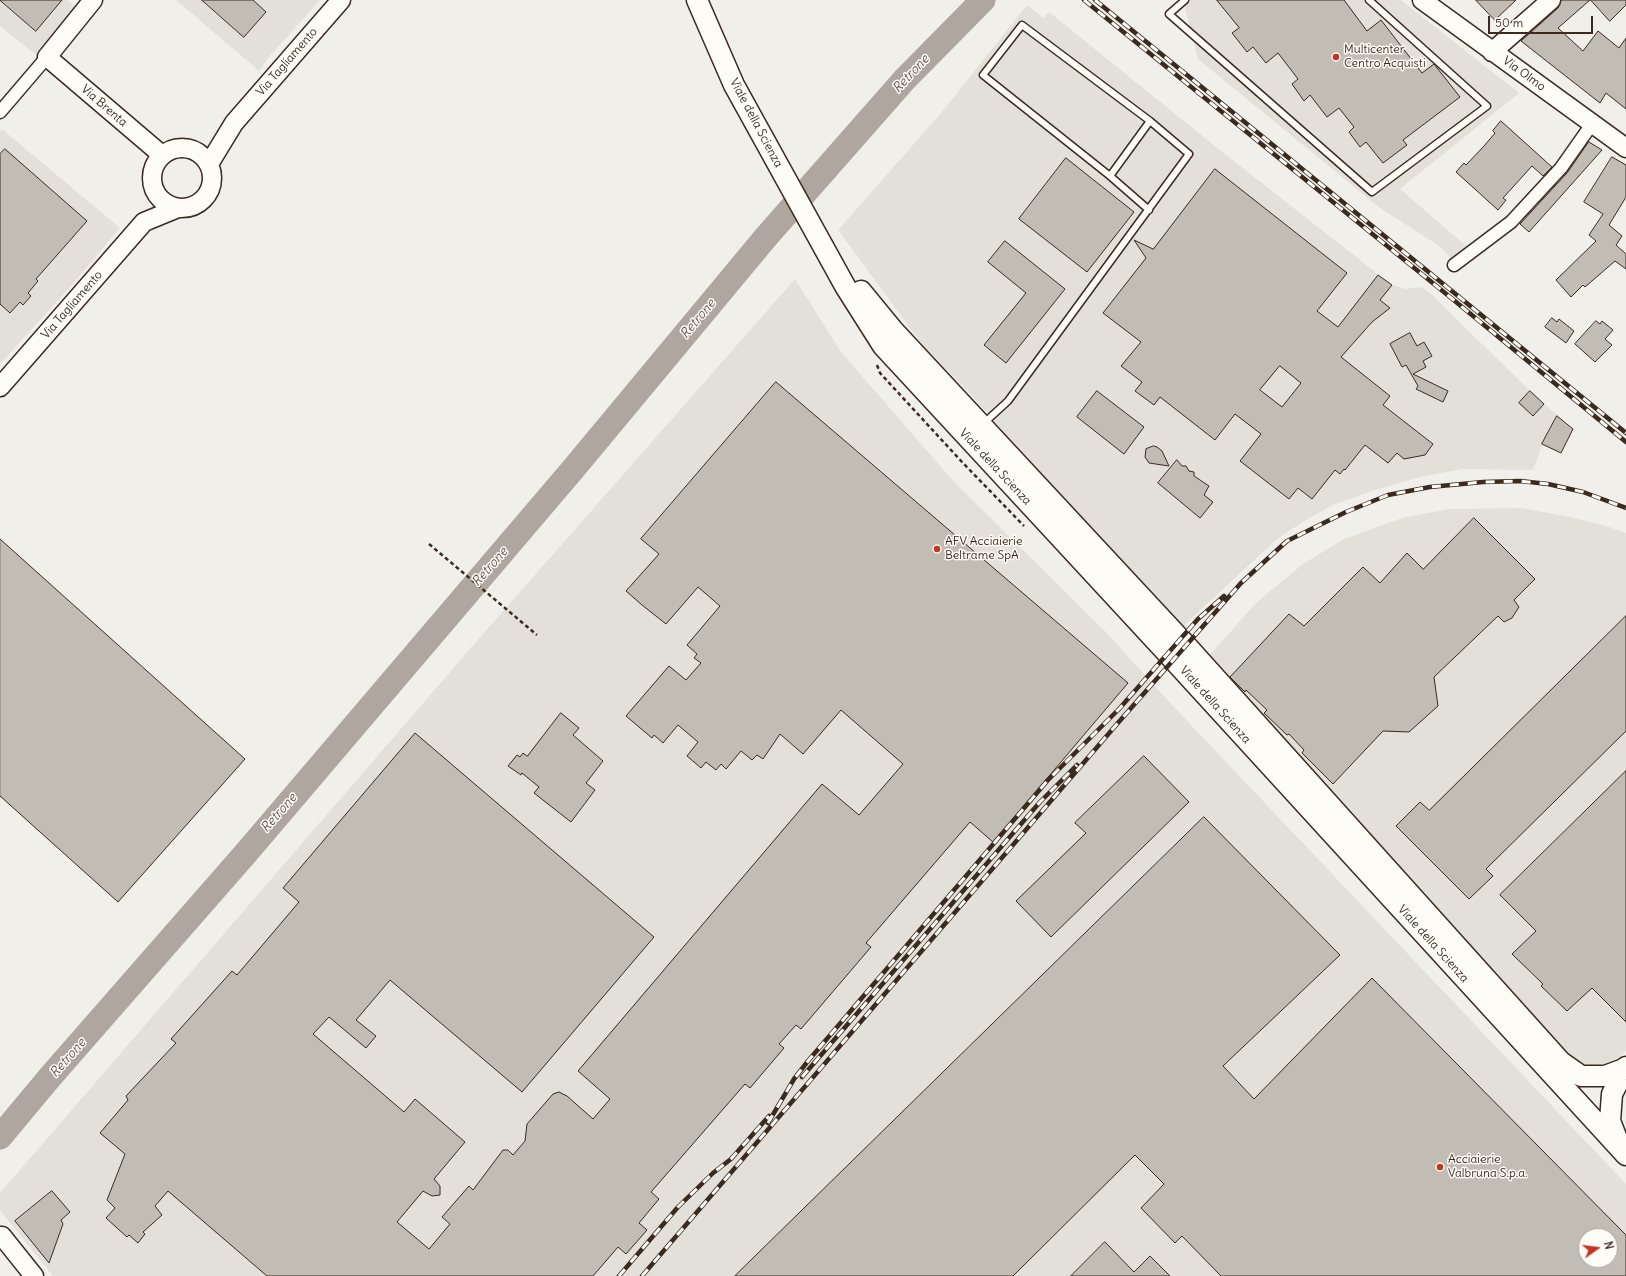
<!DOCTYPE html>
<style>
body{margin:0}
#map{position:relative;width:1626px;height:1276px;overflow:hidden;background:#f1efea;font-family:Delius,sans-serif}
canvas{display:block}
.north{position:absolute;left:1578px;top:1228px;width:40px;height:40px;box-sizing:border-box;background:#fdfcf7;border:1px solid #afa8a0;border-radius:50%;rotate:76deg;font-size:11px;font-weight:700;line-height:16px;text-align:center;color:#3b2a1e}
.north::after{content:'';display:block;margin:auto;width:14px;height:18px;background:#c8321e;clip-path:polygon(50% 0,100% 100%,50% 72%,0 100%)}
.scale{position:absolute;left:1488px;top:16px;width:105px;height:18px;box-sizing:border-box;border:2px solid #3b2a1e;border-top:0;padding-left:5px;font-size:12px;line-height:14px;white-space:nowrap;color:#3b2a1e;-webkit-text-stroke:3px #fdfcf7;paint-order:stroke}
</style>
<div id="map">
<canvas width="1626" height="1276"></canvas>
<div class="north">N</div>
<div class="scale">50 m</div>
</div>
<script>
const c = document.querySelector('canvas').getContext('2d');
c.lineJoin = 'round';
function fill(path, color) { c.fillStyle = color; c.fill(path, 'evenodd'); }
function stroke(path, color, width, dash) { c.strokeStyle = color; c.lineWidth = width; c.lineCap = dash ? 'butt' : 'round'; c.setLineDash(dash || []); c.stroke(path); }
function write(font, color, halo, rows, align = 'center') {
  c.font = font + ' Delius,sans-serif'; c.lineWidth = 3; c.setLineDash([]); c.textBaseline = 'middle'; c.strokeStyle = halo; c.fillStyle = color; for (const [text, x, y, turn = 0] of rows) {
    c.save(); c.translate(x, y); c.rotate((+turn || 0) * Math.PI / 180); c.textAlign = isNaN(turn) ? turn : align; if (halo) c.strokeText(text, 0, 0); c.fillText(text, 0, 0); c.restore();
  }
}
const built = new Path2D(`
 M0,0H67L74,6L37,56L0,26Z
 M176,0H320L269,57L259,71Z
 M1183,0H1401L1519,93L1400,189L1466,246L1451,258L1438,245L1380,208L1198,59Z
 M1027,5L1043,18L1049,12L1226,155L1392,285L1407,289L1420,287L1429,292L1530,391L1573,429L1561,453L1542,445L1533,470L1462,469L1420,477L1372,491L1333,505L1304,521L1277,539L1179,630L973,397L921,343L838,230L942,112Z
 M2,129L120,228L72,285L0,364V131Z
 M795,279L841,352L955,483L1105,631L1172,705L1626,1184V1276H53L0,1210V1193L476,642ZM1586,1236H1610V1260H1586Z
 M1522,508L1570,517L1609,527L1626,533V1050L1620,1057L1606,1063L1593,1066L1575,1062L1455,933L1208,657L1256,603L1303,564L1344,539L1402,518L1450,509Z`);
const river = new Path2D(`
 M0,1137L50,1077L246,853L574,468L766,237L905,79L983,0`);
const building = new Path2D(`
 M0,0H62L36,31Z
 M202,0H253L266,12L244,37Z
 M1217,0H1344L1367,31L1381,20L1422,73L1434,64L1460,97L1403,140L1407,145L1383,163L1366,142L1360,147L1349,132L1354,127L1339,108L1327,117L1310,95L1304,101L1292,84L1298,79L1278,53L1266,63L1253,47L1247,52L1232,33L1239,28Z
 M1476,0H1516L1495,20Z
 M1561,0H1590L1558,28L1583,51L1598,31L1619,48L1626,38V109L1606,93L1600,103L1521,41L1558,8Z
 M1591,0H1626V5L1610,21Z
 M1501,121L1552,167L1543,176L1532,166L1503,198L1506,200L1498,210L1456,172L1464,163L1466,165L1484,146L1495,133L1493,131Z
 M1589,142L1602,150L1529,232L1520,224L1567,173Z
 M5,149L87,221L36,279L38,281L28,293L31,296L23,305L20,302L10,313L0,304V154Z
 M1612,157L1626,165V197L1609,225L1622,236L1616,245L1626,254V269L1615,261L1585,287L1583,285L1571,297L1556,280L1596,241L1589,235L1603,214L1584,202Z
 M1066,158L1134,212L1087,272L1019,219Z
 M1215,169L1347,273L1317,311L1338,327L1378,275L1392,285L1380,300L1390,308L1372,322L1341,357L1390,396L1383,405L1433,444L1425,455L1404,459L1397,453L1388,463L1365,445L1345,470L1344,469L1340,474L1335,470L1312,499L1298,488L1289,499L1240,461L1261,434L1235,414L1215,440L1160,397L1154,405L1135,391L1142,382L1121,366L1141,342L1103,313L1146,258L1134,240L1153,249ZM1280,366L1301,383L1282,407L1260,390Z
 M1005,241L1065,289L1006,363L984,345L1026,293L988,262Z
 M1552,318L1557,322L1559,319L1574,331L1566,343L1545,327Z
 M1596,321L1600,324L1602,321L1613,330L1605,339L1612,345L1595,362L1575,344Z
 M1410,333L1417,346L1424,342L1432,356L1423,361L1426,367L1413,374L1448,391L1443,402L1416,389L1418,386L1406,365L1402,367L1390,344Z
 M776,382L1128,683L993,842L970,822L866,943L871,947L801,1029L796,1025L779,1044L784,1048L750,1088L745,1084L651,1192L659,1199L639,1223L647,1230L626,1254L618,1247L593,1276H267L168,1191L155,1206L162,1215L143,1232L145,1234L138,1243L129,1235L127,1237L106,1218L115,1208L107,1200L125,1154L100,1133L128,1100L126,1096L176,1043L171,1039L232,971L237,975L299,902L283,888L415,733L654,937L522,1092L390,980L356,1020L376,1036L366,1048L329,1017L313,1034L404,1112L415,1099L465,1142L434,1179L440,1186V1195L432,1196L423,1191L397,1222L429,1249L450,1224L442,1217L469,1186L473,1190L503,1150H508L513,1155L525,1141L527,1124L553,1094L559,1092L567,1096L593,1119L610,1099L578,1071L822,784L859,815L903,764L841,710L803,754L780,734L763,759L757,755L752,760L741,751L726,769L721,764L716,770L706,762L701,768L687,756L698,742L678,725L663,743L654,735L652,738L626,716L669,666L686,680L701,663L694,658L697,654L687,645L720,606L698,587L666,624L642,605L626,591L659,554L641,539Z
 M1097,391L1144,427L1124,454L1077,417Z
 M1530,391L1544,404L1533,416L1519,403Z
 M1557,416L1573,429L1561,453L1542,444Z
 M1154,446L1157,447L1162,451L1169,466L1149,463L1145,457L1146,449Z
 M1177,460L1182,466H1186L1189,471L1194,472V476L1209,486L1204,495L1213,502L1200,518L1158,483Z
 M1474,518L1535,579L1514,600L1519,607L1512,618L1504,622L1498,616L1434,677L1438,706L1409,732L1383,731L1333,784L1302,753L1304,750L1289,734L1287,735L1264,713L1267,710L1246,690L1245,692L1230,677L1289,614L1304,626L1363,567L1380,583L1407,553L1423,569Z
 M0,539L245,759L118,902L0,796Z
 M1626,616V731L1486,869L1493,876L1469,899L1396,826L1420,802L1429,810Z
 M561,713L579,728L573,735L603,761L586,783L595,790L571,822L534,793L539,787L522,773L521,775L508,766L517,755L520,757L523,753L527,756Z
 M1144,756L1189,802L1051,937L1016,901L1086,833L1075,823Z
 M1626,771V1022L1592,988L1567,1011L1541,986L1543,984L1512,954L1536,931L1500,895Z
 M1204,817L1340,955L1223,1066L1254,1099L1372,978L1626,1235V1276H1221L1182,1236L1175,1243L1141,1208L1164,1184L1135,1155L1013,1276H735ZM1586,1236H1610V1260H1586Z
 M52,1191L70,1212L61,1220L63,1224L49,1263L15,1221Z
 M1105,1242L1134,1272L1150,1256L1170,1276H1071Z`);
const path = new Path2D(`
 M877,365L880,373L962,462L1024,526
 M429,544L537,635`);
const lane = new Path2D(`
 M1185,0L1169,14L1372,192L1487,106L1369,0
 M1110,176L983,75L1022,25L1150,121
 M984,423L1008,401L1189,154L1150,121L1110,176L1149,210`);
const street = new Path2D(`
 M0,112L47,57
 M1454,265L1511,222L1561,168L1592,124`);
const secondary = new Path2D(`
 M93,0L47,57L162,155
 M1422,0L1626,148
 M1492,52L1551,0
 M152 178a30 30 0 1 1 60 0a30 30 0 1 1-60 0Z
 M209,164L234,123L341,0
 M0,387L144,222L178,208
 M0,1236H2L34,1276`);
const primary = new Path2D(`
 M697,0L734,85L845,286L883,346L1167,653L1626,1155
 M861,291L893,330L1186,645L1561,1062L1581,1076H1605L1624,1069
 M1619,1144L1610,1121L1612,1094L1626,1067`);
const rail = new Path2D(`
 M1084,0L1450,297L1626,442
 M1095,0L1626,433
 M802,1077L1040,802L1077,765
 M768,1123L794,1079L808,1061L1048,780L1119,709L1198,619L1224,596
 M619,1276L678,1207L713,1173L731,1159L769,1116
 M642,1276L1117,724L1241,583L1287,541L1346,512L1388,495L1430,487L1483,482L1520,481L1548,484L1583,492L1626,508`);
const markers = [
 [1336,57,4,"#c8321e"],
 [937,549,4,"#c8321e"],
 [1440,1167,4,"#c8321e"]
];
const poiNames = [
 ["Multicenter",1344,50],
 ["Centro Acquisti",1344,64],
 ["AFV Acciaierie",945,542],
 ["Beltrame SpA",945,556],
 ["Acciaierie",1448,1160],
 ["Valbruna S.p.a.",1448,1174]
];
const streetNames = [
 ["Via Tagliamento",287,62,-49],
 ["Via Olmo",1524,74,36],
 ["Via Brenta",104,106,41],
 ["Viale della Scienza",756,123,62],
 ["Via Tagliamento",72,305,-49],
 ["Viale della Scienza",995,467,47],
 ["Viale della Scienza",1215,705,48],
 ["Viale della Scienza",1433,944,48]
];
const waterNames = [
 ["Retrone",911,74,-47],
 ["Retrone",698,319,-50],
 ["Retrone",490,567,-49],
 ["Retrone",279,813,-49],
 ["Retrone",68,1058,-49]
];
fill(built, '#e3e0da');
stroke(river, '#aea69f', 25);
fill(building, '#c1bcb4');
stroke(building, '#3b2a1e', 1);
stroke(lane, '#3b2a1e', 9);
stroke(street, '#3b2a1e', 15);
stroke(secondary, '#3b2a1e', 21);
stroke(primary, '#3b2a1e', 23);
stroke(path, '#3b2a1e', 2.5, [4, 3]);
stroke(lane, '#fdfcf7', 6);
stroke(street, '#fdfcf7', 12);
stroke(secondary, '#fdfcf7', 18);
stroke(primary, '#fdfcf7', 20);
stroke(rail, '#3b2a1e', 4.5);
stroke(rail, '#fdfcf7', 3, [9]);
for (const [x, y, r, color] of markers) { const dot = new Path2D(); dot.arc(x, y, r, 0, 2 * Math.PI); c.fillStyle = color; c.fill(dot); stroke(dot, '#fdfcf7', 1.5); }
write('12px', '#3b2a1e', '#fdfcf7', poiNames, 'left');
write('12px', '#3b2a1e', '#fdfcf7', streetNames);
write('italic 13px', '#63554b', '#fdfcf7', waterNames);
</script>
